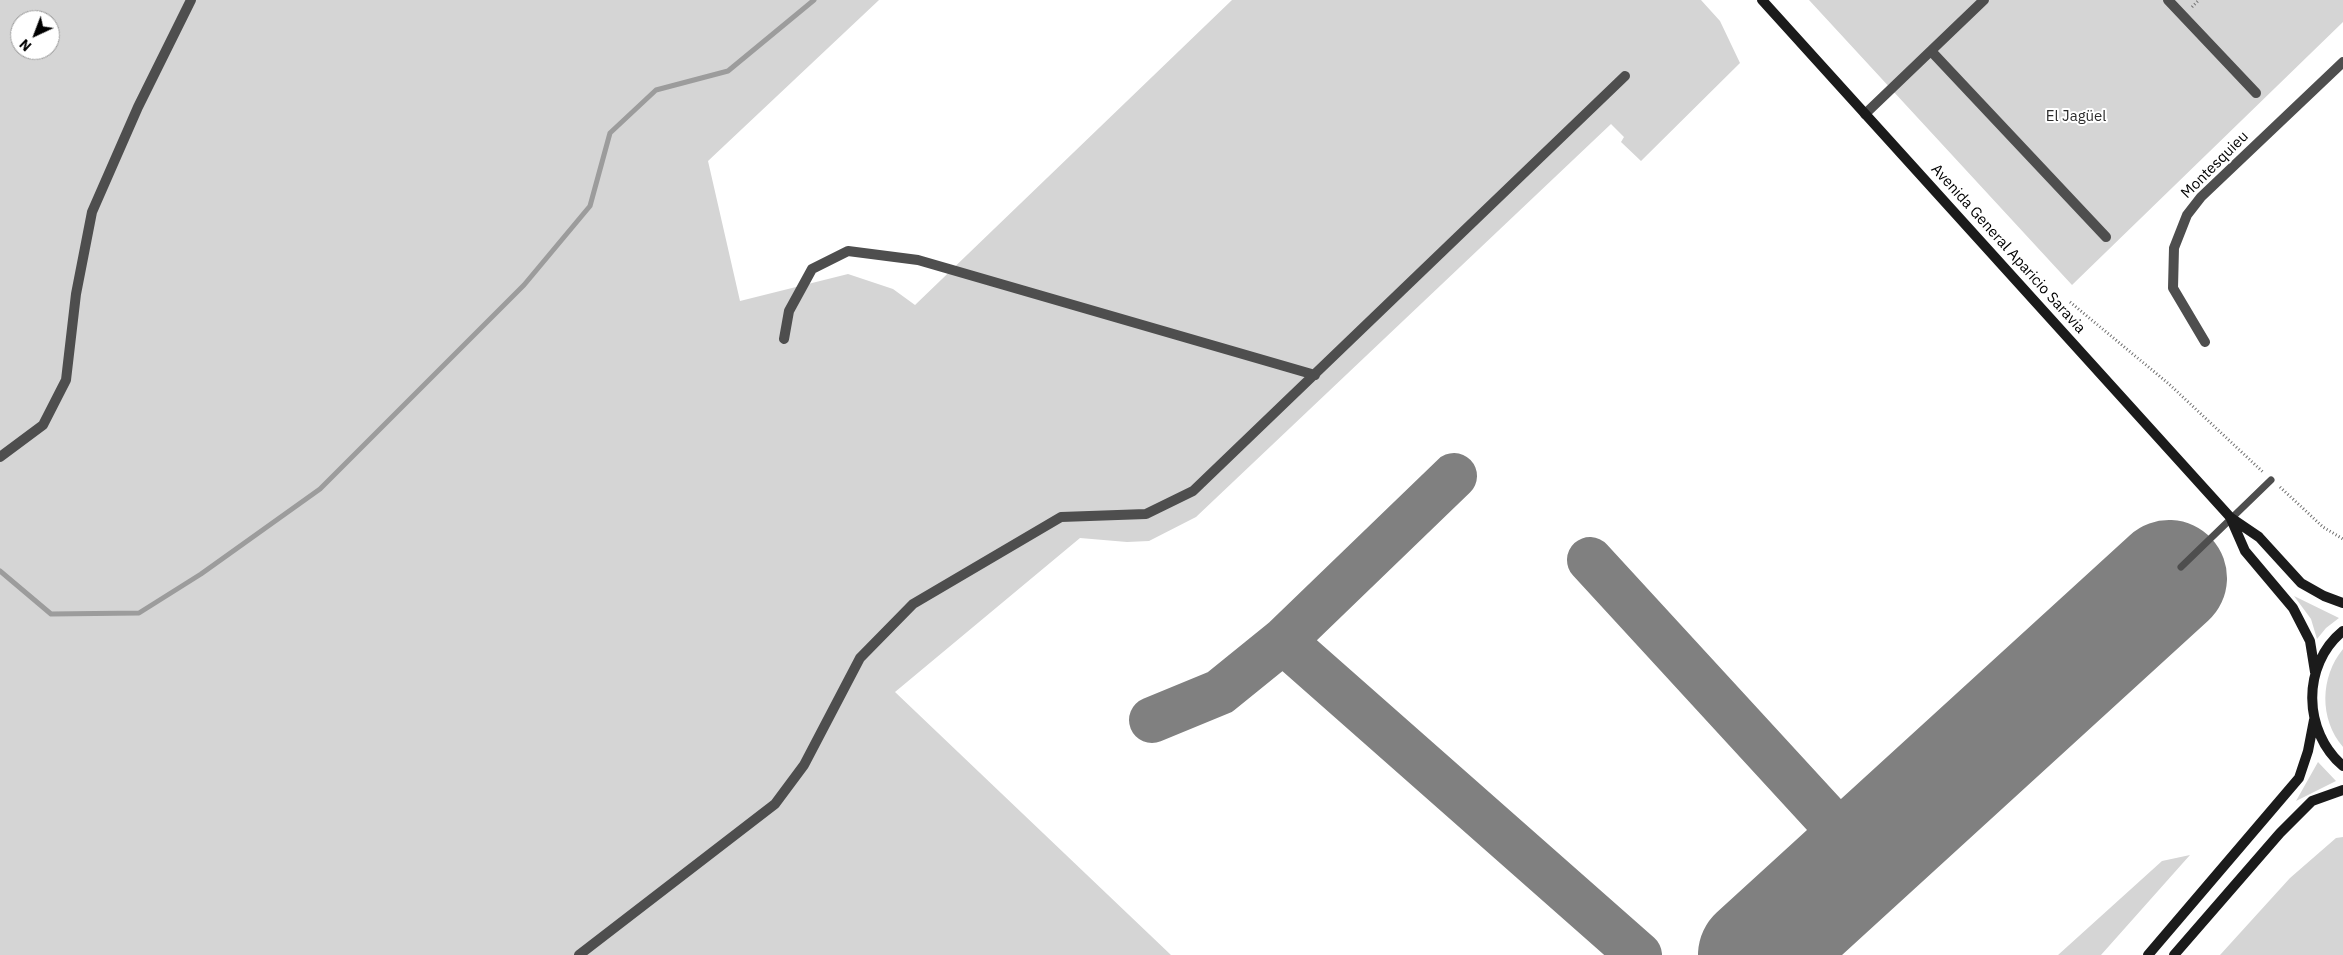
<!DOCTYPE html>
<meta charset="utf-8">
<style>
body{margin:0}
#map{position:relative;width:2343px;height:955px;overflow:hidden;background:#fff;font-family:"IBM Plex Sans",sans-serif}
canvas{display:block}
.north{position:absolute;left:10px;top:10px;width:50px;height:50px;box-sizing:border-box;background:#fff;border:1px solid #999;border-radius:50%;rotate:223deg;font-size:14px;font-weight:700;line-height:20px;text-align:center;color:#000}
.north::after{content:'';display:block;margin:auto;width:18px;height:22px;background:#000;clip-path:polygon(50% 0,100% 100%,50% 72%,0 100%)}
</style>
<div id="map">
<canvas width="2343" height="955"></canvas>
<div class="north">N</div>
</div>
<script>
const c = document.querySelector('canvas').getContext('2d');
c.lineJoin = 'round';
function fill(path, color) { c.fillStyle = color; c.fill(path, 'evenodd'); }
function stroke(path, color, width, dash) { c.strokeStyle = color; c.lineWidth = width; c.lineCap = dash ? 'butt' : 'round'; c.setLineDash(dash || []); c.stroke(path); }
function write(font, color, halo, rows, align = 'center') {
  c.font = font + ' "IBM Plex Sans",sans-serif'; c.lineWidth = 4; c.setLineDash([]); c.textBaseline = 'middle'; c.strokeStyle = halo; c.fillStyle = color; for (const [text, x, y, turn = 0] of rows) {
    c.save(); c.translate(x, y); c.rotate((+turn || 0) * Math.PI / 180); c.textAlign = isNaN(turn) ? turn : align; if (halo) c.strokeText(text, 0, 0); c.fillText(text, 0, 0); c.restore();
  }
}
const green = new Path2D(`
 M0,0H879L708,161L740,301L848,274L893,289L915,305L1232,0H1701L1720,21L1740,63L1641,161L1621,142L1624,137L1611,124L1196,517L1149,541L1127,542L1080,538L895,692L1171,955H0ZM20,20H50V50H20Z
 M1809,0H2343V22L2072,285Z
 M2294,596L2339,618L2326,628L2317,639L2311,619Z
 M2343,649V747C2319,719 2320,677 2343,649Z
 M2318,762L2336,781L2296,801Z
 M2343,837V955H2220L2290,878L2336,838Z
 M2190,855L2101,955H2058L2162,861Z`);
const stream = new Path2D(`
 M0,571L51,614L139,613L201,574L320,489L524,285L590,206L610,133L656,90L728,71L814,0`);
const taxiway = new Path2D(`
 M1590,560L1863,857
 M1283,641L1639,955
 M1152,720L1220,692L1283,641L1454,476`);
const runway = new Path2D(`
 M1756,955L2169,578`);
const path = new Path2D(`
 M2192,7L2199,0
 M2070,302L2169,384L2264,473
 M2280,487L2323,527L2343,539`);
const lane = new Path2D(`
 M2181,567L2271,480`);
const street = new Path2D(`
 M2168,0L2256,93
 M1931,51L2106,237
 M1865,114L1984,0
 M784,339L789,311L812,269L848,251L918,260L1315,375
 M2205,342L2173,288L2174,248L2187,215L2201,197L2343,62
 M0,457L43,425L66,380L76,294L92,212L138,107L191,0
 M579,955L775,804L804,765L860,658L913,604L1061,517L1146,514L1193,491L1625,76`);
const secondary = new Path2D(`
 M1762,0L2231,518L2259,537L2301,583L2324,596L2343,603
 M2231,519L2245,551L2293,608L2310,641L2315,672
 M2343,631C2301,665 2303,732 2343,766
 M2148,955L2299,778L2308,751L2314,720
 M2174,955L2280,833L2312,801L2343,790`);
const parkNames = [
 ["El Jagüel",2076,117]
];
const streetNames = [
 ["Montesquieu",2215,165,-45],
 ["Avenida General Aparicio Saravia",2008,249,48]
];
fill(green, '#d5d5d5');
stroke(stream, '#9c9c9c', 5);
stroke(taxiway, '#808080', 46);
stroke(runway, '#808080', 116);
stroke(path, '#707070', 3, [1, 2.5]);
stroke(lane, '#4e4e4e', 7);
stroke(street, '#4e4e4e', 10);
stroke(secondary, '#1b1b1b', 10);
write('15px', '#2c2c2c', '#fff', parkNames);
write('15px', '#000', '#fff', streetNames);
</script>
